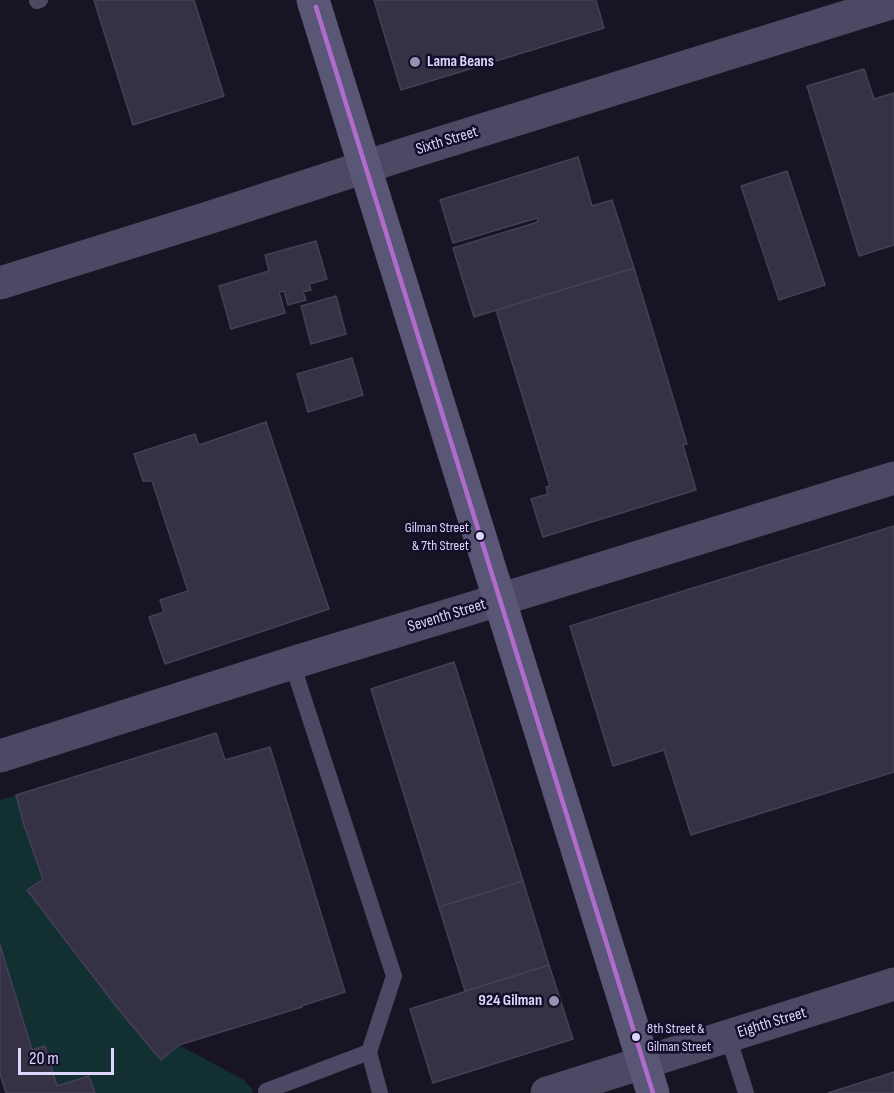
<!DOCTYPE html>
<style>
body{margin:0}
#map{position:relative;width:894px;height:1093px;overflow:hidden;background:#181423;font-family:"Sofia Sans Condensed",sans-serif}
canvas{display:block}
.scale{position:absolute;left:18px;top:1048px;width:96px;height:27px;box-sizing:border-box;border:3px solid #dcd6ff;border-top:0;padding-left:8px;font-size:18px;line-height:21px;white-space:nowrap;color:#dcd6ff;-webkit-text-stroke:4px #140e29;paint-order:stroke}
</style>
<div id="map">
<canvas width="894" height="1093"></canvas>
<div class="scale">20 m</div>
</div>
<script>
const c = document.querySelector('canvas').getContext('2d');
c.lineJoin = 'round';
function fill(path, color) { c.fillStyle = color; c.fill(path, 'evenodd'); }
function stroke(path, color, width, dash) { c.strokeStyle = color; c.lineWidth = width; c.lineCap = dash ? 'butt' : 'round'; c.setLineDash(dash || []); c.stroke(path); }
function write(font, color, halo, rows, align = 'center') {
  c.font = font + ' "Sofia Sans Condensed",sans-serif'; c.lineWidth = 5; c.setLineDash([]); c.textBaseline = 'middle'; c.strokeStyle = halo; c.fillStyle = color; for (const [text, x, y, turn = 0] of rows) {
    c.save(); c.translate(x, y); c.rotate((+turn || 0) * Math.PI / 180); c.textAlign = isNaN(turn) ? turn : align; if (halo) c.strokeText(text, 0, 0); c.fillText(text, 0, 0); c.restore();
  }
}
const green = new Path2D(`
 M16,795L24,825L43,879L27,890L105,991L179,1045L244,1080L252,1089L253,1093H95L89,1076L57,1086L32,1050L0,945V800Z`);
const building = new Path2D(`
 M94,0H194L224,96L133,125Z
 M374,0H596L604,28L401,90Z
 M864,69L874,99L894,93V245L859,256L807,86Z
 M578,157L592,206L612,200L634,268L474,317L453,248L538,222L537,218L453,243L440,200Z
 M787,171L825,285L779,300L741,186Z
 M316,241L327,279L309,284L311,290L303,292L306,300L288,305L284,291L279,292L285,313L231,329L219,286L269,271L265,255Z
 M634,268L687,444L683,445L696,490L543,537L531,499L548,494L546,487L550,486L496,310Z
 M336,296L346,334L311,344L301,306Z
 M352,358L363,395L308,412L297,374Z
 M266,422L329,609L165,664L149,617L164,612L160,600L188,591L152,481H143L134,454L195,434L199,445Z
 M894,526V772L691,835L664,750L613,766L570,626Z
 M454,662L523,881L439,907L371,689Z
 M216,733L225,760L270,747L345,992L301,1006L302,1007L179,1045L161,1060L119,1010L27,890L43,879L24,825L16,795Z
 M523,881L549,965L465,991L439,907Z
 M0,945L32,1050L45,1046L57,1086L89,1076L95,1093H6L0,1074Z
 M549,965L573,1039L433,1083L410,1009Z
 M894,1072V1093H828Z`);
const service = new Path2D(`
 M37,1L40,0
 M292,663L394,976L369,1052L380,1093
 M728,1036L746,1093
 M266,1091L369,1052`);
const minor = new Path2D(`
 M0,756L292,663L551,584L894,478
 M547,1093L894,984`);
const tertiary = new Path2D(`
 M0,283L208,218L405,154L894,2`);
const secondary = new Path2D(`
 M313,0L653,1093`);
const bus1 = new Path2D(`
 M316,7L653,1093`);
const markers = [
 [415,62,6,"#9792b2"],
 [480,536,5,"#dcd6ff"],
 [554,1001,6,"#9792b2"],
 [636,1037,5,"#dcd6ff"]
];
const busNames = [
 ["Gilman Street",469,528],
 ["& 7th Street",469,546],
 ["8th Street &",647,1029,"left"],
 ["Gilman Street",647,1047,"left"]
];
const poiNames = [
 ["Lama Beans",427,62],
 ["924 Gilman",542,1001,"right"]
];
const streetNames = [
 ["Sixth Street",447,141,-17],
 ["Seventh Street",447,616,-17],
 ["Eighth Street",772,1023,-17]
];
fill(green, '#122f31');
fill(building, '#363245');
stroke(building, '#453f57', 1.5);
stroke(service, '#4b4964', 16);
stroke(minor, '#4b4964', 33);
stroke(tertiary, '#4b4964', 33);
stroke(secondary, '#595676', 33);
stroke(bus1, '#b06ccc', 4.5);
for (const [x, y, r, color] of markers) { const dot = new Path2D(); dot.arc(x, y, r, 0, 2 * Math.PI); c.fillStyle = color; c.fill(dot); stroke(dot, '#140e29', 2); }
write('14px', '#dcd6ff', '#140e29', busNames, 'right');
write('bold 16px', '#dcd6ff', '#140e29', poiNames, 'left');
write('16px', '#dcd6ff', '#140e29', streetNames);
</script>
